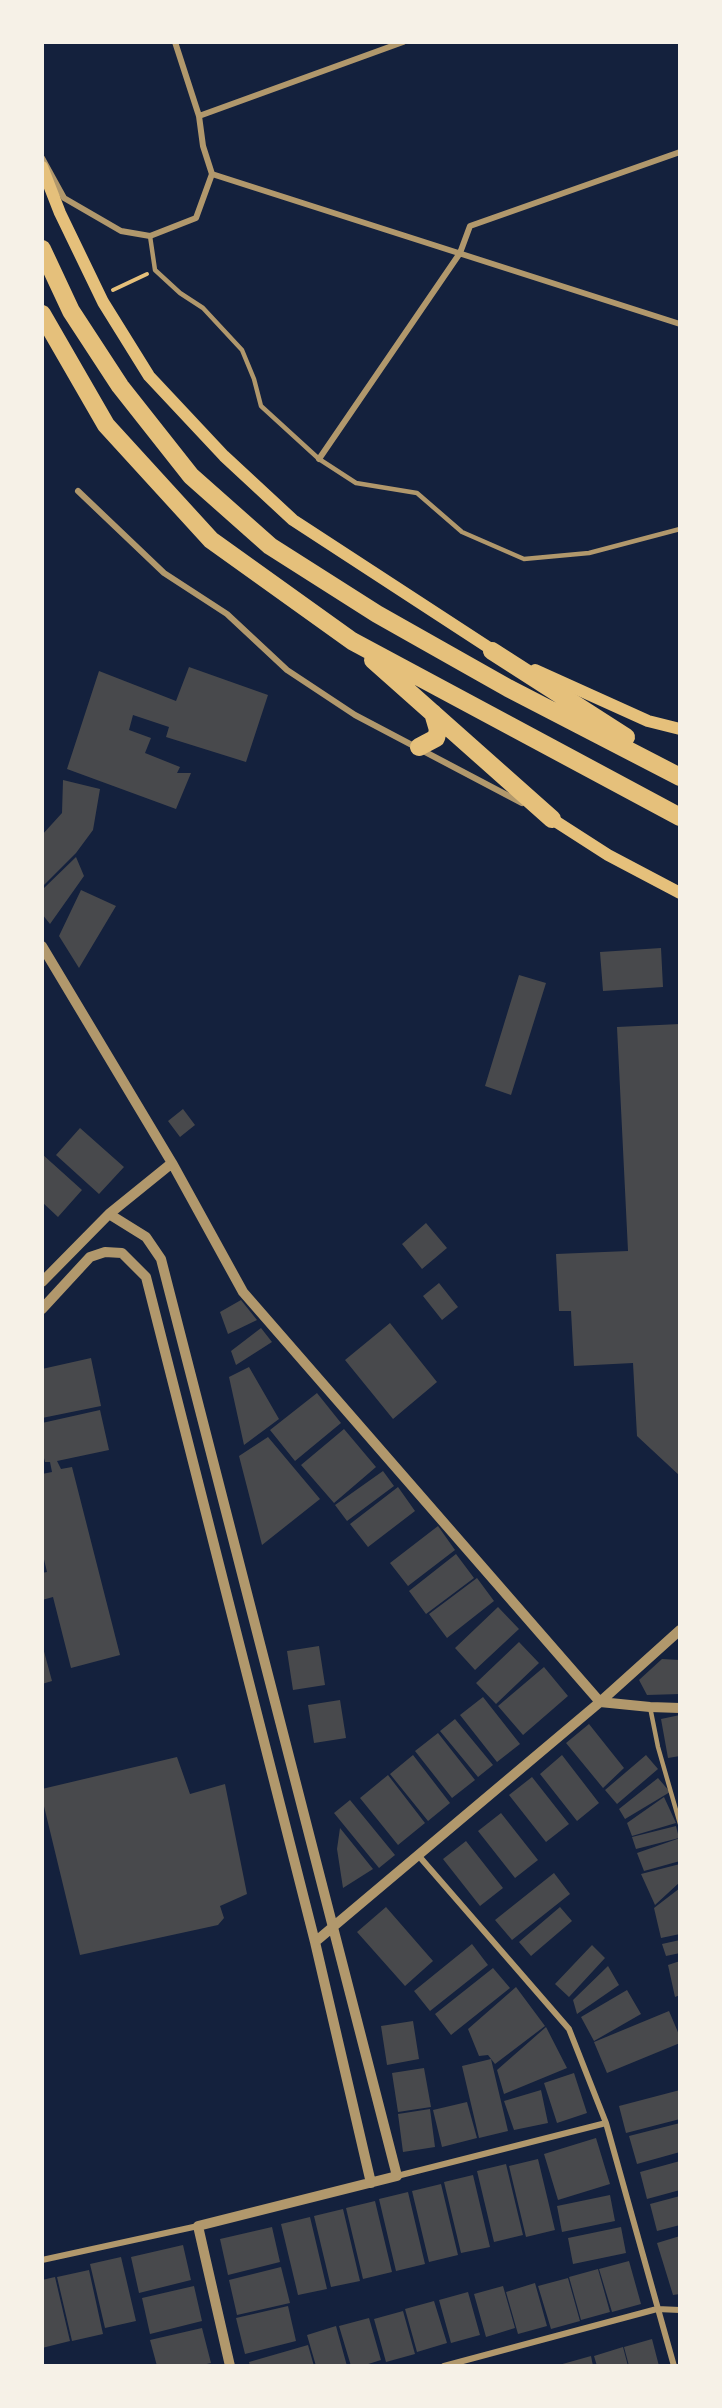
<!DOCTYPE html>
<style>
body{margin:0}
#map{position:relative;width:722px;height:2408px;overflow:hidden;background:#14213d;font-family:Poppins,sans-serif}
canvas{display:block}
.frame{position:absolute;inset:0;border:44px solid #f6f1e7;pointer-events:none}
</style>
<div id="map">
<canvas width="722" height="2408"></canvas>
<div class="frame"></div>
</div>
<script>
const c = document.querySelector('canvas').getContext('2d');
c.lineJoin = 'round';
function fill(path, color) { c.fillStyle = color; c.fill(path, 'evenodd'); }
function stroke(path, color, width, dash) { c.strokeStyle = color; c.lineWidth = width; c.lineCap = dash ? 'butt' : 'round'; c.setLineDash(dash || []); c.stroke(path); }
const building = new Path2D(`
 M189,667L268,695L246,762L166,737L169,727L133,715L129,730L151,738L145,753L180,767L177,773H191L176,809L67,769L99,671L176,701Z
 M63,780L100,789L93,830L76,853L42,887V835L62,813Z
 M76,857L84,876L50,924L42,914V890Z
 M81,890L116,906L79,968L59,936Z
 M661,948L663,987L603,991L600,952Z
 M519,975L546,983L511,1095L485,1086Z
 M680,1024V1476L637,1436L633,1363L574,1366L571,1311H559L556,1254L628,1251L617,1027Z
 M183,1109L195,1125L180,1137L168,1121Z
 M80,1128L124,1167L99,1194L56,1155Z
 M42,1154L82,1190L58,1217L42,1202Z
 M426,1223L447,1248L422,1269L402,1244Z
 M439,1283L458,1307L442,1320L423,1296Z
 M241,1300L257,1320L228,1334L220,1312Z
 M390,1323L437,1382L393,1419L345,1360Z
 M261,1328L272,1342L236,1365L231,1351Z
 M91,1358L101,1406L42,1418V1369Z
 M249,1367L279,1419L244,1445L229,1377Z
 M317,1393L341,1423L295,1461L270,1430Z
 M100,1410L109,1450L57,1461L61,1469L72,1467L120,1655L71,1668L53,1597L42,1600V1573L47,1572L42,1551V1474L52,1472L50,1462H45L42,1450V1423Z
 M344,1429L376,1467L334,1503L301,1465Z
 M268,1437L320,1499L262,1545L239,1456Z
 M383,1471L394,1486L347,1521L335,1505Z
 M398,1487L415,1511L368,1547L350,1524Z
 M438,1526L455,1550L408,1586L390,1563Z
 M456,1554L474,1578L426,1614L409,1591Z
 M477,1578L494,1601L447,1638L429,1614Z
 M498,1607L519,1629L475,1670L455,1648Z
 M519,1642L539,1663L496,1704L476,1683Z
 M42,1644L52,1681L42,1684Z
 M319,1646L325,1685L293,1690L287,1651Z
 M662,1659L680,1660V1694L647,1695L639,1680Z
 M544,1667L568,1696L523,1735L498,1706Z
 M483,1697L520,1744L497,1762L460,1715Z
 M340,1700L346,1738L314,1743L308,1705Z
 M680,1715V1756L668,1758L661,1719Z
 M455,1719L493,1765L478,1777L440,1731Z
 M589,1724L624,1768L603,1788L566,1743Z
 M438,1733L475,1780L452,1798L415,1751Z
 M413,1755L450,1803L428,1821L390,1774Z
 M562,1755L599,1803L577,1821L540,1774Z
 M646,1755L658,1769L617,1804L605,1790Z
 M177,1757L190,1794L225,1784L247,1894L220,1906L224,1918L218,1925L80,1955L42,1798V1789Z
 M388,1775L425,1823L398,1845L360,1798Z
 M532,1777L569,1824L546,1842L509,1795Z
 M658,1778L670,1792L625,1819L619,1809Z
 M664,1797L676,1823L632,1836L627,1823Z
 M350,1800L395,1855L379,1868L334,1813Z
 M501,1813L538,1860L515,1878L478,1831Z
 M676,1826L679,1838L636,1849L632,1837Z
 M340,1828L373,1869L343,1888L337,1849Z
 M680,1838V1861L644,1871L637,1853Z
 M466,1841L503,1888L480,1906L443,1859Z
 M680,1864V1882L655,1905L641,1874Z
 M554,1873L570,1894L512,1940L495,1920Z
 M680,1888V1934L661,1938L654,1908Z
 M386,1907L433,1961L405,1986L357,1932Z
 M560,1907L572,1921L531,1956L519,1942Z
 M680,1940V1953L666,1956L662,1944Z
 M472,1944L488,1965L430,2011L414,1991Z
 M592,1945L605,1958L569,1997L555,1984Z
 M680,1961V1995L675,1997L668,1965Z
 M608,1966L619,1985L577,2014L573,2000Z
 M493,1968L510,1988L451,2035L435,2014Z
 M516,1987L545,2026L495,2064L488,2055L479,2056L468,2029Z
 M627,1990L641,2014L594,2041L581,2017Z
 M669,2011L680,2037V2043L607,2073L594,2042Z
 M413,2021L419,2059L387,2065L381,2026Z
 M546,2027L567,2068L504,2094L497,2070Z
 M491,2059L508,2131L479,2138L462,2066Z
 M424,2068L431,2107L398,2112L392,2073Z
 M574,2073L587,2113L557,2123L544,2083Z
 M541,2090L548,2123L514,2130L504,2101Z
 M680,2090V2119L626,2133L619,2106Z
 M467,2102L477,2138L442,2147L433,2110Z
 M430,2109L435,2147L403,2152L398,2114Z
 M680,2123V2152L637,2164L629,2136Z
 M596,2138L610,2184L558,2200L544,2154Z
 M538,2159L555,2230L526,2237L509,2166Z
 M680,2161V2190L647,2199L640,2172Z
 M506,2164L523,2235L494,2242L477,2171Z
 M473,2175L490,2247L461,2253L444,2182Z
 M441,2184L458,2255L429,2262L412,2191Z
 M408,2192L425,2264L396,2271L379,2199Z
 M610,2195L615,2221L562,2232L557,2206Z
 M680,2196V2225L657,2231L650,2204Z
 M375,2201L392,2272L363,2279L346,2208Z
 M343,2209L360,2281L331,2287L314,2216Z
 M310,2217L327,2289L298,2295L281,2224Z
 M272,2227L280,2262L228,2275L220,2239Z
 M621,2227L626,2253L573,2264L568,2238Z
 M680,2236V2294L673,2295L657,2243Z
 M183,2245L191,2280L139,2293L131,2257Z
 M121,2257L136,2321L105,2328L90,2264Z
 M629,2261L641,2304L612,2312L599,2269Z
 M281,2267L290,2303L237,2315L229,2280Z
 M598,2269L610,2312L581,2320L569,2277Z
 M89,2270L103,2334L72,2341L57,2277Z
 M55,2277L70,2341L42,2348V2280Z
 M568,2278L580,2321L551,2329L538,2286Z
 M535,2283L547,2326L518,2334L506,2292Z
 M194,2286L202,2321L150,2334L142,2298Z
 M503,2286L515,2328L486,2337L474,2294Z
 M468,2292L480,2335L451,2343L439,2300Z
 M434,2301L447,2343L417,2352L405,2309Z
 M288,2306L296,2341L245,2354L236,2318Z
 M403,2311L415,2354L386,2362L374,2319Z
 M369,2318L381,2360L362,2366H351L339,2326Z
 M336,2326L347,2366H316L307,2335Z
 M202,2328L211,2363L198,2366H157L150,2340Z
 M652,2339L659,2366H629L624,2347Z
 M308,2345L314,2366H250L249,2362Z
 M623,2347L628,2366H597L594,2356Z
 M591,2356L593,2366H559V2365Z`);
const path = new Path2D(`
 M113,290L147,274`);
const service = new Path2D(`
 M150,236L155,270L180,293L203,308L242,350L254,379L261,406L319,459L356,483L417,493L462,532L524,559L589,553L680,529
 M650,1707L658,1747L680,1824`);
const minor = new Path2D(`
 M199,116L403,42
 M42,158L64,198L121,231L150,236L196,218L212,174L203,146L199,116L175,42
 M212,174L680,324
 M319,459L460,253L470,226L680,152
 M78,491L164,573L227,614L287,670L355,715L522,803
 M418,1855L569,2029L606,2123L674,2366
 M397,2176L606,2123
 M42,2260L198,2226
 M444,2366L657,2309L680,2310`);
const tertiary = new Path2D(`
 M42,946L172,1163L243,1292L600,1702L650,1707L680,1708
 M109,1214L146,1237L161,1259L397,2176L198,2226L230,2366
 M42,1282L109,1214L172,1163
 M42,1309L90,1257L105,1252L122,1253L146,1277L315,1942L371,2183
 M315,1942L600,1702L680,1630`);
const secondary = new Path2D(`
 M42,167L60,213L103,302L149,376L224,456L293,520L497,653
 M535,670L648,721L680,729
 M552,819L608,855L680,893`);
const motorway = new Path2D(`
 M42,249L71,311L120,386L191,476L270,546L377,614L508,688L680,777
 M42,314L106,425L211,540L352,641L680,817
 M492,651L626,737
 M373,660L552,819
 M419,747L436,738L438,730L433,713`);
fill(building, '#48494c');
stroke(path, '#e5c07b', 4);
stroke(service, '#b1986c', 4.5);
stroke(minor, '#b1986c', 6);
stroke(tertiary, '#b1986c', 10);
stroke(secondary, '#e5c07b', 12);
stroke(motorway, '#e5c07b', 18);
</script>
